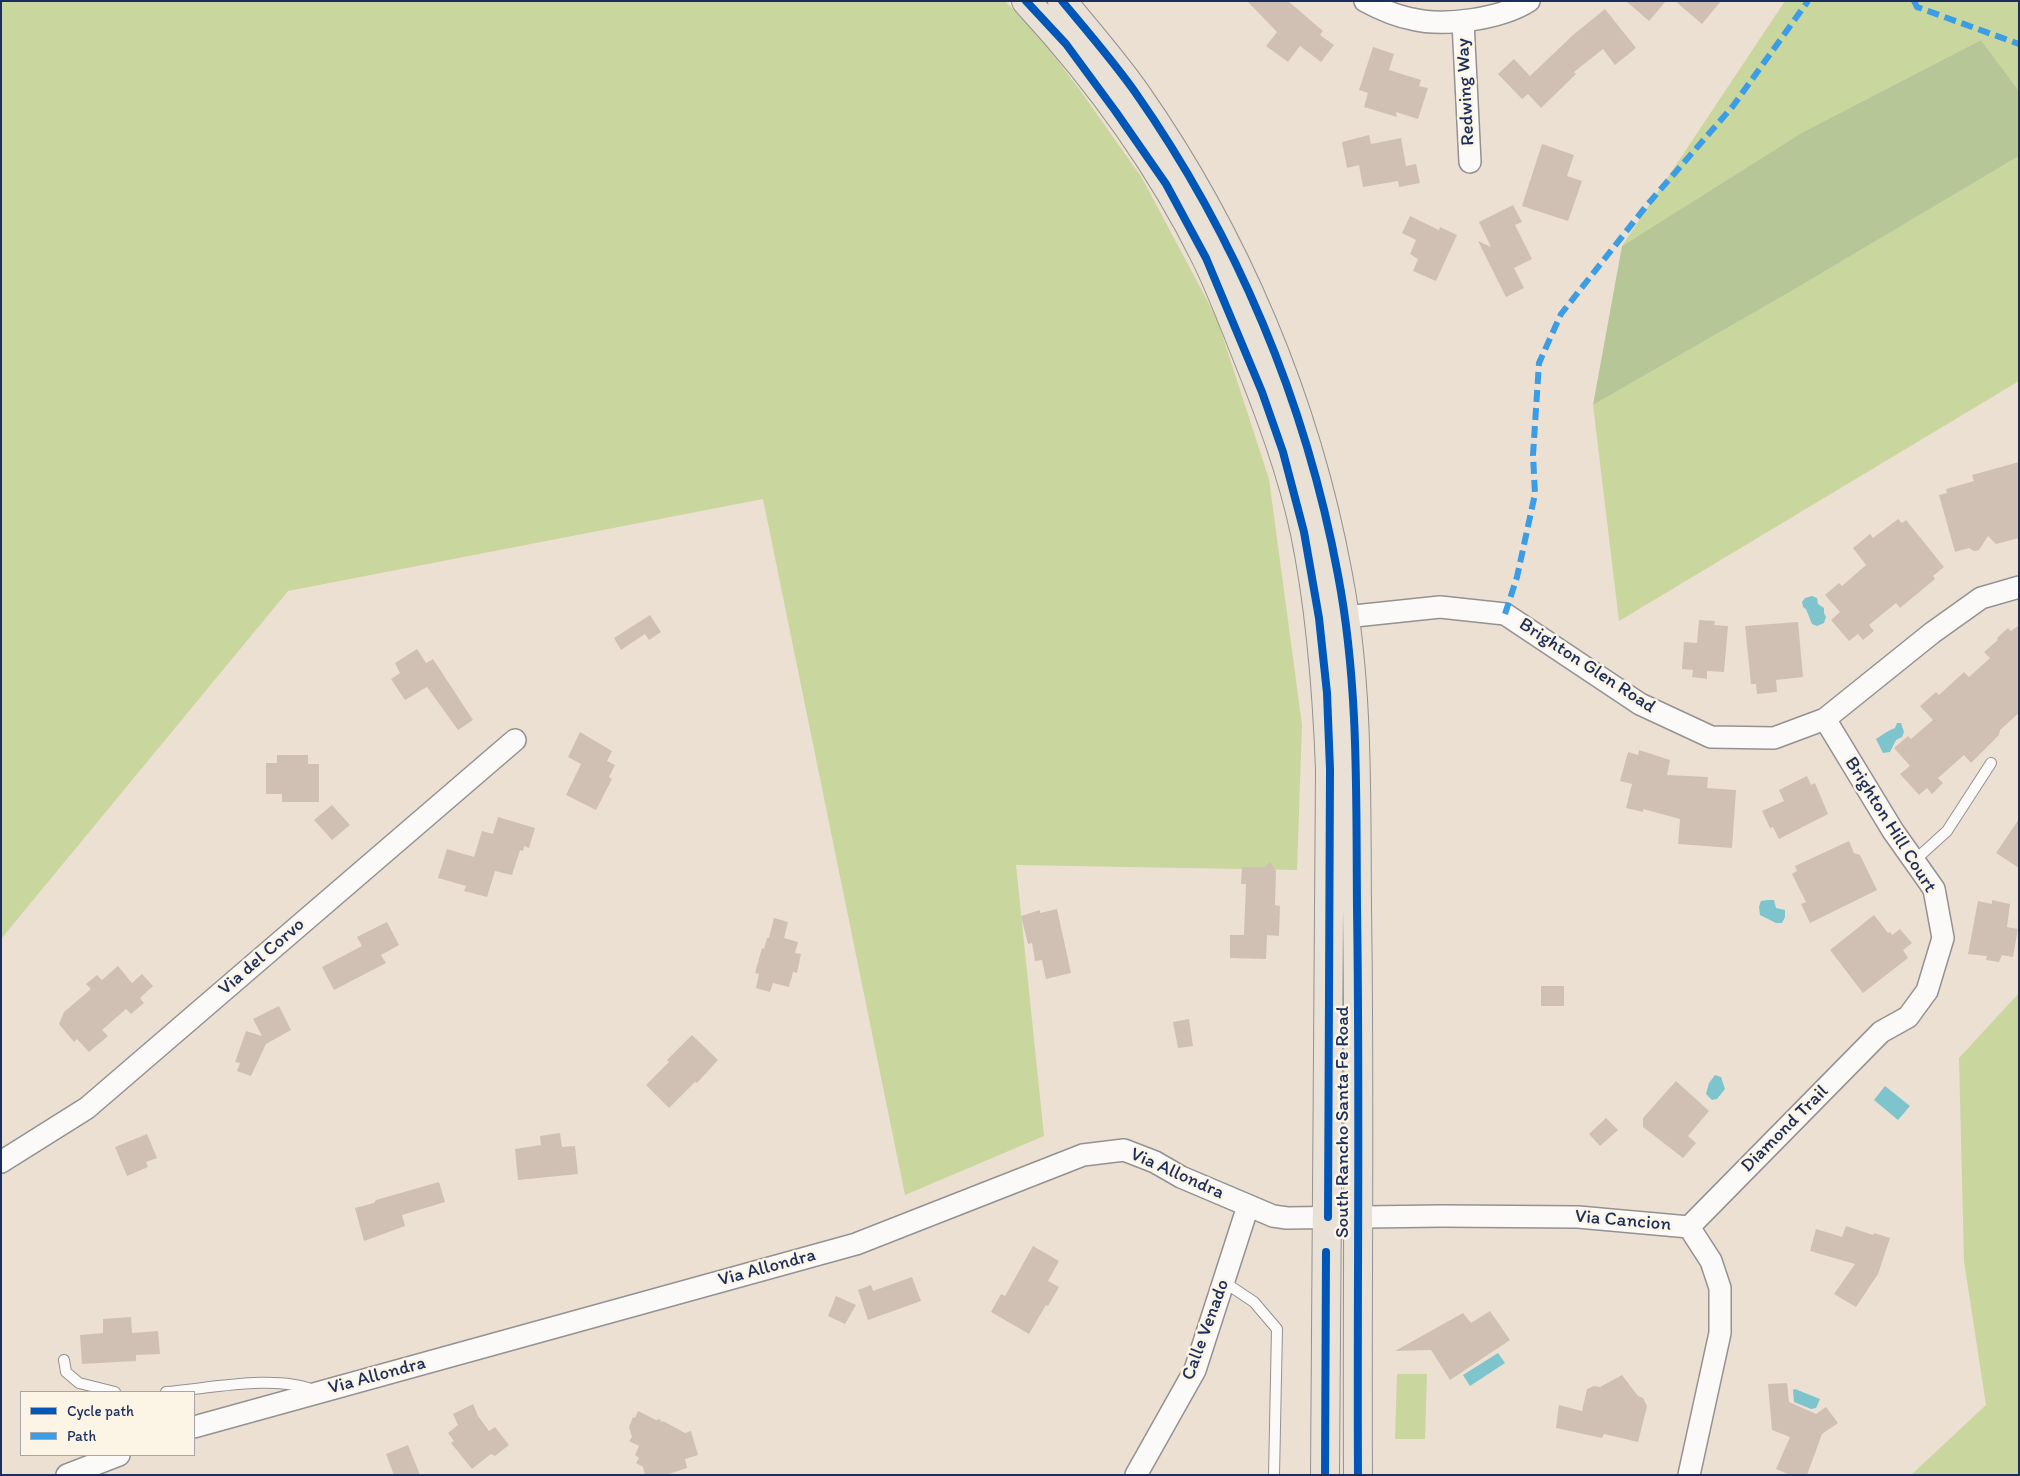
<!DOCTYPE html>
<style>
body{margin:0}
#map{position:relative;width:2020px;height:1476px;overflow:hidden;background:#ece0d2;font-family:Itim,sans-serif}
canvas{display:block}
.frame{position:absolute;inset:0;border:2px solid #1b2f5e;pointer-events:none}
.legend{position:absolute;left:20px;top:1391px;width:175px;height:65px;box-sizing:border-box;background:#fcf5e5;border:1px solid #a2a6af;margin:0;padding:6px 9px;list-style:none;font-size:15px;color:#1b2f5e}
.legend li{display:flex;align-items:center;gap:10px;height:25px}
.legend b{width:25px;border:1px solid #a2a6af}
</style>
<div id="map">
<canvas width="2020" height="1476"></canvas>
<div class="frame"></div>
<ul class="legend">
<li><b style="height:6px;background:#0057b8"></b>Cycle path</li>
<li><b style="height:6px;background:#3b9de6"></b>Path</li>
</ul>
</div>
<script>
const c = document.querySelector('canvas').getContext('2d');
c.lineJoin = 'round';
function fill(path, color) { c.fillStyle = color; c.fill(path, 'evenodd'); }
function stroke(path, color, width, dash) { c.strokeStyle = color; c.lineWidth = width; c.lineCap = dash ? 'butt' : 'round'; c.setLineDash(dash || []); c.stroke(path); }
function write(font, color, halo, rows, align = 'center') {
  c.font = font + ' Itim,sans-serif'; c.lineWidth = 5; c.setLineDash([]); c.textBaseline = 'middle'; c.strokeStyle = halo; c.fillStyle = color; for (const [text, x, y, turn = 0] of rows) {
    c.save(); c.translate(x, y); c.rotate((+turn || 0) * Math.PI / 180); c.textAlign = isNaN(turn) ? turn : align; if (halo) c.strokeText(text, 0, 0); c.fillText(text, 0, 0); c.restore();
  }
}
const green = new Path2D(`
 M1,1H1005L1035,31L1080,90L1142,178L1217,319L1269,479L1302,725L1297,870L1016,865L1044,1136L905,1195L763,499L288,591L1,939Z
 M1785,1H2019V91L1981,40L1803,132L1622,246Z
 M2019,156V381L1619,621L1593,405L1795,289Z
 M2019,993V1475H1911L1986,1405L1964,1261L1959,1058Z
 M1397,1374H1427L1425,1439H1395Z`);
const forest = new Path2D(`
 M1981,40L2019,91V156L1795,289L1593,405L1622,246L1803,132Z`);
const water = new Path2D(`
 M1812,596L1817,598L1818,604L1824,608V613L1826,617L1824,623L1817,626L1812,624L1806,609L1803,607L1802,602L1805,598Z
 M1897,723H1901L1904,732L1902,737L1896,740L1890,752L1883,753L1876,739C1882,735 1889,730 1895,728Z
 M1768,900H1774L1776,908L1785,910V917L1782,923H1776L1760,915L1759,907L1761,901Z
 M1715,1075L1721,1077L1725,1089L1717,1099L1712,1100L1706,1094L1709,1083Z
 M1885,1086L1910,1106L1898,1120L1874,1100Z
 M1498,1353L1505,1363L1470,1386L1463,1375Z
 M1795,1389L1820,1399L1816,1408L1811,1409L1794,1402L1793,1390Z`);
const building = new Path2D(`
 M1247,1H1288L1323,31L1320,35L1334,45L1321,62L1300,46L1288,62L1266,46L1277,32Z
 M1626,1H1666L1649,21Z
 M1675,1H1721L1702,24Z
 M1605,9L1636,48L1615,65L1603,49L1574,72L1576,74L1541,108L1528,94L1522,99L1498,74L1514,59L1530,76L1573,35Z
 M1373,47L1394,54L1389,70L1421,80L1419,86L1428,88L1418,119L1396,112L1397,117L1364,107L1368,93L1359,90Z
 M1369,135L1371,144L1401,138L1406,166L1416,164L1420,183L1399,187L1398,181L1363,187L1359,165L1347,168L1342,142Z
 M1542,144L1574,155L1567,176L1582,181L1568,221L1522,206Z
 M1513,205L1522,222L1515,225L1532,259L1514,268L1524,288L1506,297L1478,241L1491,247L1479,222Z
 M1410,216L1439,230L1440,227L1457,235L1436,281L1413,271L1418,259L1410,254L1416,240L1402,233Z
 M2019,462V538L1996,544L1988,536L1979,550L1974,551L1969,548L1955,552L1939,495L1947,493L1946,489L1974,481L1972,475Z
 M1898,519L1902,523L1906,520L1944,567L1933,576L1935,579L1900,608L1896,603L1869,625L1874,631L1863,640L1858,634L1849,641L1831,620L1840,612L1825,595L1839,583L1842,586L1866,565L1853,548L1870,534L1873,538Z
 M650,615L661,632L649,640L645,634L621,650L614,638Z
 M1699,620L1715,621L1714,625L1728,626L1724,672L1707,671V679L1692,677L1693,670L1682,669L1684,642L1697,643Z
 M1798,622L1803,677L1776,680L1777,692L1757,694L1756,684H1751L1745,626Z
 M2019,625V713L2000,730L1999,735L1971,763L1964,755L1938,778L1943,783L1932,794L1927,788L1919,795L1900,774L1910,766L1894,748L1908,736L1911,739L1933,720L1920,706L1936,692L1939,695L1964,672L1969,677L1990,658L1984,652L1998,640L1997,638L2008,628L2011,631Z
 M417,649L426,663L433,659L473,720L458,730L427,687L405,700L391,679L400,673L395,663Z
 M580,732L612,751L607,761L615,765L609,777L612,779L596,810L566,795L581,764L568,757Z
 M1639,750L1670,760L1667,775L1708,777L1707,788L1736,790L1732,848L1678,844L1680,819L1643,809V812L1626,808L1632,784L1620,781L1628,752L1638,755Z
 M277,755H308V764H319V802H282V794H266V763H277Z
 M1807,776L1811,785L1815,783L1828,814L1779,839L1773,827L1770,828L1762,811L1784,801L1779,790Z
 M332,805L350,825L332,840L314,820Z
 M498,817L535,828L529,848L524,846L523,851L520,850L512,875L495,871L487,897L464,891L466,886L438,878L447,849L474,857L482,831L493,834Z
 M2019,819V868L1996,853Z
 M1849,841L1854,853L1860,855L1877,890L1810,923L1801,904L1806,902L1792,874L1797,871L1795,866Z
 M1270,862L1276,871L1275,905L1280,906L1279,936L1267,935L1266,959L1230,958V935H1244L1246,884H1241L1242,867H1265Z
 M1992,900L2010,904L2007,927L2018,929L2013,957L2002,955L1999,962L1986,960L1987,956L1968,954L1978,901L1992,904Z
 M1057,909L1071,973L1046,979L1042,960L1035,961L1032,943L1028,944L1021,916L1040,910V913Z
 M1874,915L1888,933L1890,932L1892,935L1900,929L1912,943L1903,950L1908,958L1863,993L1830,950Z
 M774,918L788,922L784,938L798,942L795,953L801,954L797,973L793,972L789,987L773,983L770,992L756,988L759,974L755,973L762,948L764,949L767,938H769Z
 M387,922L399,945L381,955L386,963L334,990L322,967L362,946L357,937Z
 M118,966L132,983L142,974L153,986L140,998L144,1003L131,1014L126,1009L102,1030L108,1036L89,1052L77,1039L74,1042L59,1024L64,1012L91,989L86,984L97,975L102,980Z
 M1541,986H1564V1006H1541Z
 M279,1006L291,1030L266,1044L251,1076L237,1071L240,1063L235,1062L246,1031L262,1036L253,1019Z
 M1189,1019L1193,1046L1178,1048L1173,1022Z
 M692,1035L718,1060L697,1083L695,1082L669,1108L646,1085L669,1062L667,1060Z
 M1676,1081L1709,1111L1688,1136L1696,1143L1683,1158L1643,1127V1118Z
 M1606,1118L1618,1130L1600,1146L1589,1134Z
 M560,1133L562,1147L575,1146L578,1174L518,1180L515,1149L541,1145L540,1136Z
 M147,1134L157,1158L146,1162L148,1167L127,1176L115,1147Z
 M439,1182L445,1202L402,1215L405,1226L364,1241L355,1208L374,1203L376,1200Z
 M1846,1226L1873,1235L1874,1233L1890,1238L1878,1274L1856,1307L1834,1294L1855,1264L1810,1251L1816,1229L1842,1237Z
 M1033,1246L1059,1261L1048,1281L1059,1287L1048,1306L1046,1305L1029,1334L991,1312L1001,1294L1005,1296Z
 M912,1277L921,1301L868,1320L858,1290L871,1285L873,1291Z
 M836,1296L856,1305L845,1324L828,1316Z
 M1490,1311L1510,1340L1450,1380L1431,1350L1395,1351L1463,1313L1471,1323Z
 M131,1317L132,1333L158,1331L160,1354L136,1355V1361L82,1364L80,1335L103,1333V1319Z
 M1622,1375L1638,1396L1643,1398L1647,1406L1638,1442L1604,1434L1602,1438L1556,1428L1559,1405L1582,1411L1587,1389L1594,1386L1600,1387Z
 M1787,1383L1789,1402L1816,1414L1826,1407L1838,1423L1822,1434L1807,1475H1790L1776,1469L1790,1437L1772,1430L1768,1384Z
 M473,1404L478,1416L489,1431L495,1427L509,1445L495,1456L491,1454L472,1469L451,1443L454,1441L448,1433L458,1425L453,1414Z
 M638,1411L656,1420L660,1419L661,1422L663,1421L685,1433L691,1431L698,1455L685,1459L687,1468L666,1475H645L643,1467L636,1463L639,1458L635,1455L639,1446L629,1441L632,1437L629,1427L633,1417L635,1418Z
 M408,1445L420,1475H394L386,1454Z`);
const service = new Path2D(`
 M1915,860L1947,831L1991,763
 M1224,1282L1254,1302L1277,1329L1274,1475
 M64,1360L66,1372L79,1383L115,1392
 M166,1392C207,1389 275,1374 313,1390`);
const minor = new Path2D(`
 M1365,1C1380,9 1395,16 1412,19C1444,27 1501,19 1529,1
 M1463,22L1470,162
 M1345,617L1440,607L1505,614L1640,704L1711,737L1774,738L1825,719L1932,633L1981,598L2019,587
 M1,1162L87,1108L515,740
 M1689,1227L1881,1032L1908,1017L1927,991L1943,938L1934,889L1893,831L1825,719
 M194,1427L856,1244L1083,1155L1124,1150L1155,1162L1181,1177L1273,1216L1287,1218L1442,1216L1578,1217L1689,1227L1711,1261L1720,1288V1333L1689,1475
 M67,1475L119,1455
 M1136,1475L1195,1370L1248,1206`);
const primary = new Path2D(`
 M1026,1C1096,77 1160,164 1206,258C1221,289 1234,323 1247,356C1270,413 1292,472 1305,533C1321,611 1327,690 1330,769L1325,1475
 M1062,1C1087,31 1113,61 1135,92C1236,236 1306,402 1338,575C1359,685 1356,797 1357,908C1360,1097 1357,1286 1358,1475`);
const quiet = new Path2D(`
 M1914,1L1917,7L2019,44
 M1505,614L1517,577L1535,494L1533,455L1539,363L1561,314L1647,205L1733,106L1808,1`);
const cycleway = new Path2D(`
 M1026,1L1066,44L1116,112L1166,184L1206,258L1262,392L1283,452L1304,532L1319,618L1327,693L1330,769L1328,1217
 M1062,1C1087,31 1113,61 1135,92C1236,236 1306,402 1338,575C1359,685 1356,797 1357,908C1360,1097 1357,1286 1358,1475
 M1325,1475L1326,1252`);
const streetNames = [
 ["Redwing Way",1466,92,-93],
 ["Brighton Glen Road",1587,666,33],
 ["Brighton Hill Court",1890,825,58],
 ["Via del Corvo",262,957,-41],
 ["South Rancho Santa Fe Road",1343,1122,-90],
 ["Diamond Trail",1785,1129,-45],
 ["Via Allondra",1177,1174,24],
 ["Via Cancion",1623,1221,5],
 ["Via Allondra",767,1268,-15],
 ["Calle Venado",1206,1330,-70],
 ["Via Allondra",377,1376,-15]
];
fill(green, '#c9d69e');
fill(forest, '#b6c697');
fill(water, '#7dc4cd');
fill(building, '#d0c0b4');
stroke(service, '#949192', 12);
stroke(minor, '#949192', 24);
stroke(primary, '#949192', 30);
stroke(service, '#fcfaf8', 10);
stroke(minor, '#fcfaf8', 21);
stroke(primary, '#e9e1d5', 28);
stroke(quiet, '#3b9de6', 6, [12, 6]);
stroke(cycleway, '#0057b8', 8);
write('19px', '#1b2f5e', '#fcf5e5', streetNames);
</script>
